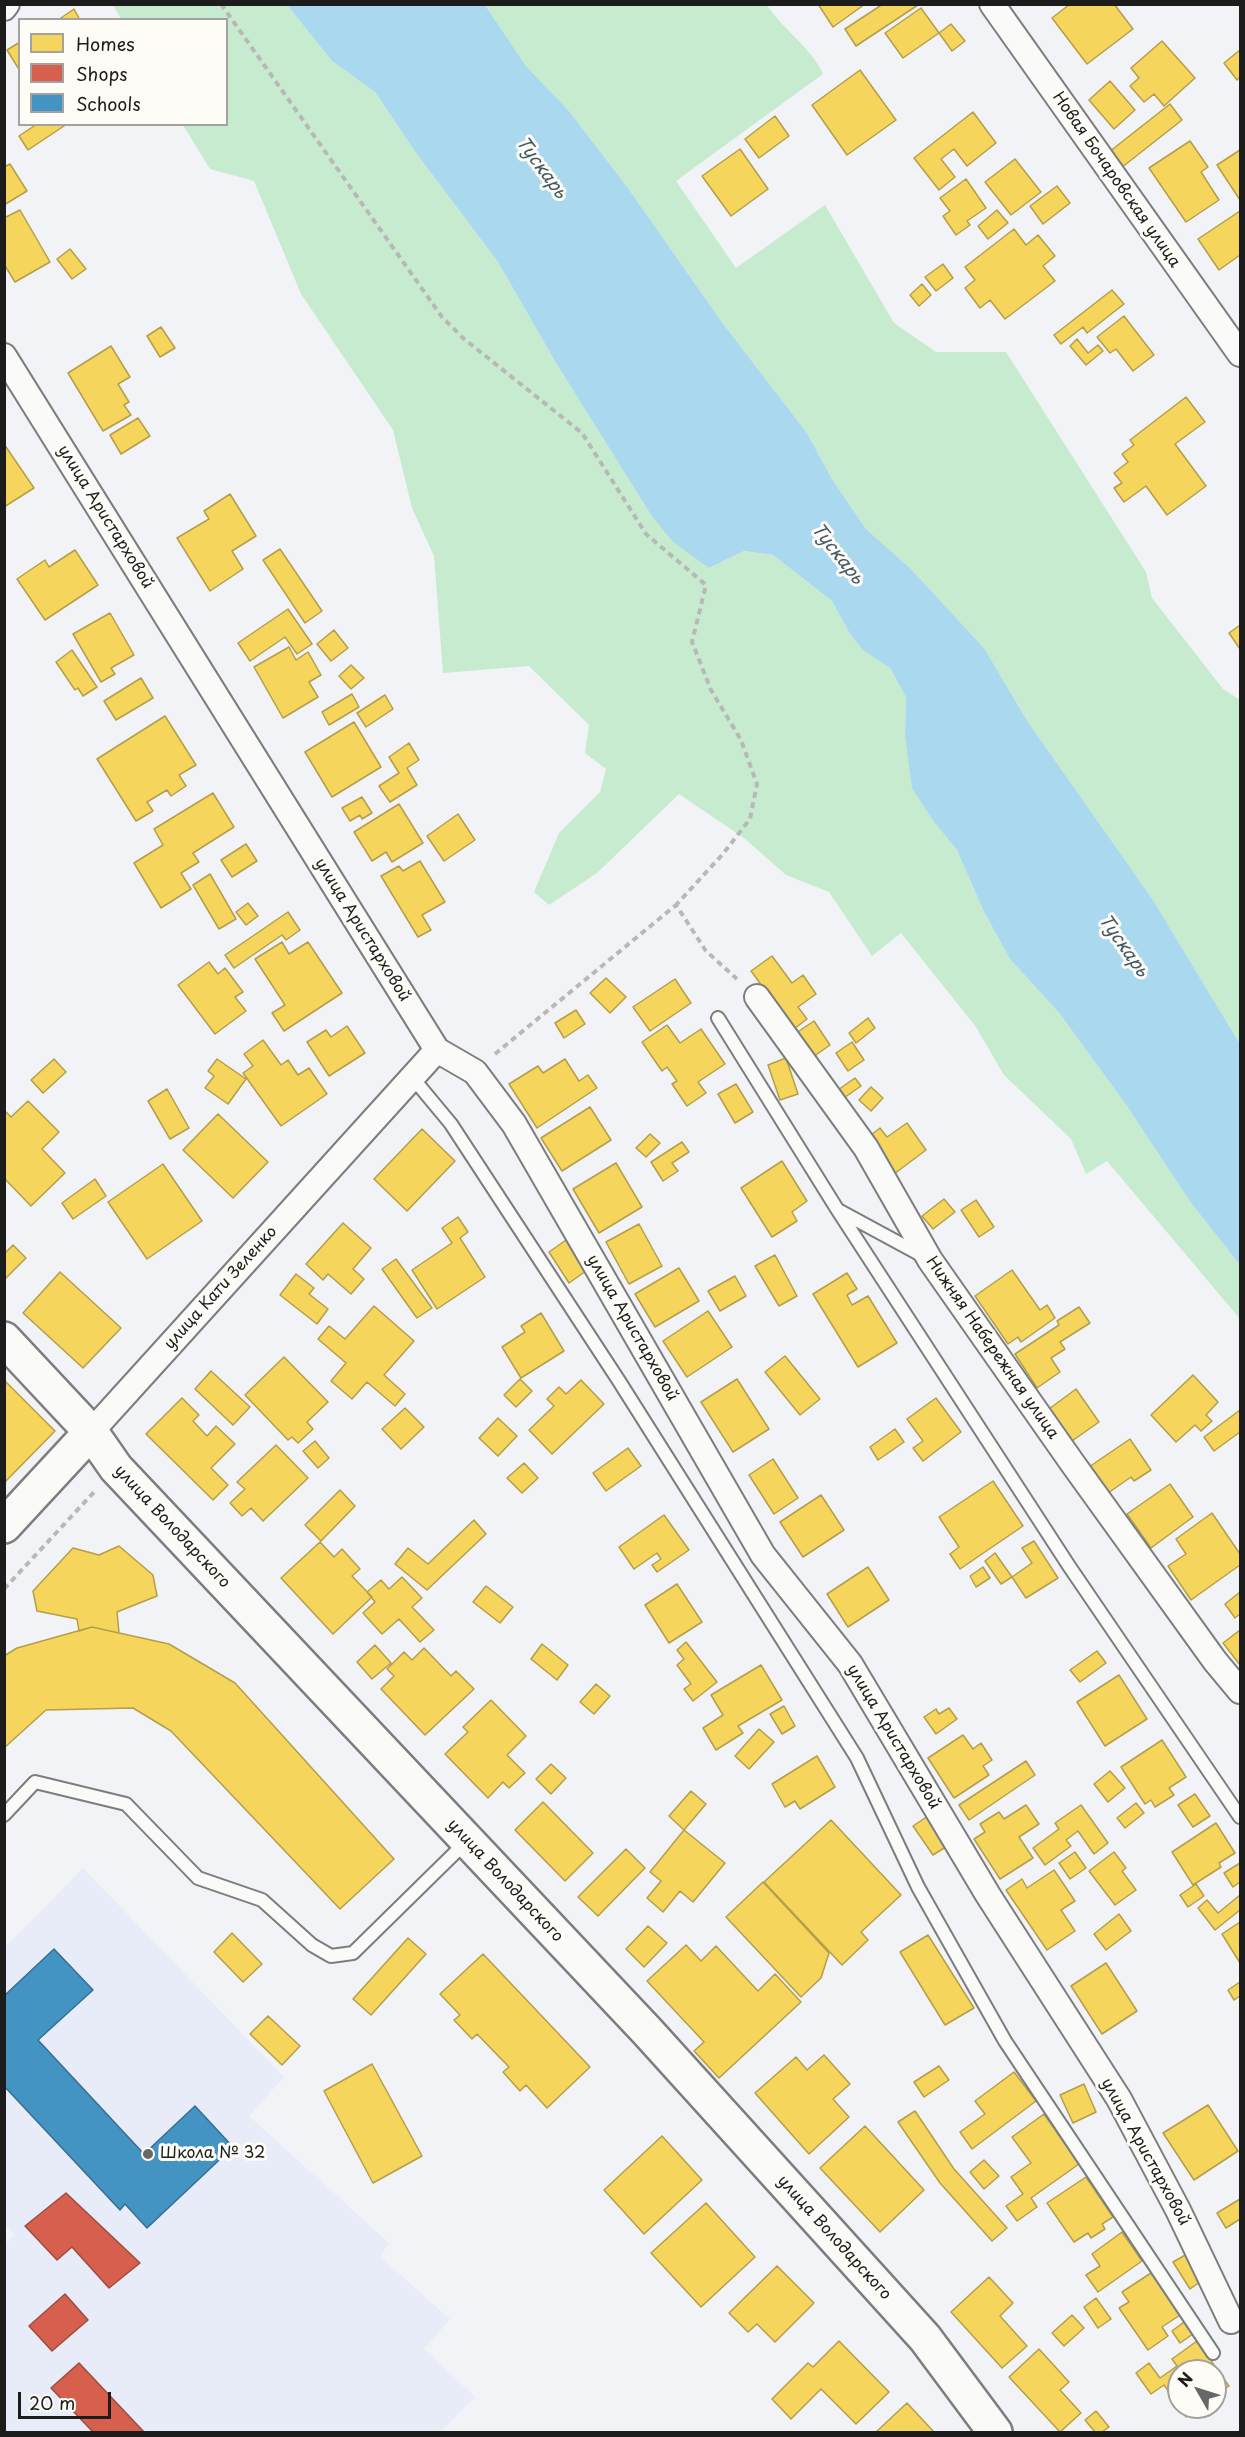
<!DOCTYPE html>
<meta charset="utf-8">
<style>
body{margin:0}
#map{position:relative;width:1245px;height:2437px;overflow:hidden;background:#f2f3f6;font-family:"Playpen Sans",sans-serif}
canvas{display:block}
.frame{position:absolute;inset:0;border:6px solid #1c1c1c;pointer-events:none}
.legend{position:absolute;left:18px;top:18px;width:210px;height:108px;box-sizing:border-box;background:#fdfcf7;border:2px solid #a3a29f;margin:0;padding:8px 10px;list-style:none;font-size:18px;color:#1c1c1c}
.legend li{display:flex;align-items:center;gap:12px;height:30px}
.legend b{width:30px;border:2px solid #a3a29f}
.north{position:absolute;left:1167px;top:2359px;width:60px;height:60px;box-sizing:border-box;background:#fdfcf7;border:2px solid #a3a29f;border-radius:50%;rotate:309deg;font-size:16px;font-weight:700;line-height:24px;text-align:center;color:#1c1c1c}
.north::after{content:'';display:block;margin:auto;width:21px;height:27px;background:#676768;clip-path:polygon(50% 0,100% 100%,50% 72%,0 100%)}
.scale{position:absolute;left:18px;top:2392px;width:93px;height:27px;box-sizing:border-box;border:3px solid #1c1c1c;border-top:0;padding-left:8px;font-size:18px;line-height:21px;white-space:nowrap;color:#1c1c1c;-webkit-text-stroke:4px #fdfcf7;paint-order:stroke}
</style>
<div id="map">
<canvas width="1245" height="2437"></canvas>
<div class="frame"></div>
<ul class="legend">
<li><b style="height:16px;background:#f6d55c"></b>Homes</li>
<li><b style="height:16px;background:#d6604d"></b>Shops</li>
<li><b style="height:16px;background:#4393c3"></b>Schools</li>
</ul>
<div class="north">N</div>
<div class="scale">20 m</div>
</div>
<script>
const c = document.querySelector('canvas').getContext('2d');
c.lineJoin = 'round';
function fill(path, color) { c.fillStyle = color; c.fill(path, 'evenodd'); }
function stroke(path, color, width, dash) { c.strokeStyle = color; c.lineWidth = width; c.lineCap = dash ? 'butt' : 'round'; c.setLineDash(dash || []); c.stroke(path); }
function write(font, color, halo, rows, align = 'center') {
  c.font = font + ' "Playpen Sans",sans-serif'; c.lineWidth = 6; c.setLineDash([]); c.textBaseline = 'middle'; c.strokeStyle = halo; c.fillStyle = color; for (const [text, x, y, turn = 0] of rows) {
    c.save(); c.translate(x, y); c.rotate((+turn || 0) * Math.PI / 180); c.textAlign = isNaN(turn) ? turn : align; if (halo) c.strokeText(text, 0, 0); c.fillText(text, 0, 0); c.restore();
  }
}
const built = new Path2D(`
 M83,1868L284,2077L249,2116L389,2243L380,2257L450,2319L424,2349L475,2397L441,2432H5L4,2244L15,2235L4,2224L5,1947Z`);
const green = new Path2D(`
 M113,5H287L332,61L375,92L416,153L498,262L556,363L651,515L709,568L744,551L773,555L832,601L850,634L863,649L890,668L906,697L905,736L934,822L957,850L984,912L1010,959L1060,1014L1127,1106L1191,1203L1240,1265V1319L1107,1161L1086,1174L1071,1139L1004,1075L976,1027L901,933L872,956L829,892L786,875L744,838L679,794L597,873L549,905L534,892L559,833L600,792L606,769L585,753L589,725L529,666L443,673L434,556L412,508L393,430L301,294L254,181L210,169L183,125L226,124V20L121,19Z
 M485,5H767C783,30 811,47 823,74L676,181L736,268L825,205L894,323L936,352H1006L1146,572L1152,598L1223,689L1240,700V1044L1153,900L1028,722L984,648L910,568L866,529L832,479L807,433L721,321L628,188L569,111L526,66Z`);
const water = new Path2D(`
 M287,5H485L526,66L569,111L628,188L721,321L807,433L832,479L866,529L910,568L984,648L1028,722L1153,900L1240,1044V1265L1191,1203L1127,1106L1060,1014L1010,959L984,912L957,850L934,822L912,788L905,736L906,697L890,668L863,650L850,634L832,601L773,555L744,551L709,568L673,542L651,515L556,363L498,262L416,153L375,92L332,61Z`);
const homes = new Path2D(`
 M818,4H865L833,27Z
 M883,4L918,5L856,46L845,29Z
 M1070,4H1114L1133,29L1087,64L1052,18Z
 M921,8L939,33L903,58L885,33Z
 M74,9L80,20H58Z
 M951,24L965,41L952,51L939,33Z
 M1162,41L1195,78L1164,106L1154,94L1144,102L1130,86L1139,78L1131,68Z
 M20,42V71L7,50Z
 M1240,50V77L1237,80L1224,63Z
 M860,70L896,120L847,155L812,105Z
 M1110,81L1135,110L1114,129L1089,100Z
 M1170,104L1182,120L1121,168L1109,152Z
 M973,112L996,143L967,166L954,149L941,159L955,177L939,190L914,158Z
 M775,116L789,136L759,158L745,139Z
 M37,124H67L28,150L19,136Z
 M1190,141L1208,167L1201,172L1219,200L1186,222L1149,168Z
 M740,149L768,189L731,216L702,176Z
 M1240,150V200L1217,165Z
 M1015,159L1041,192L1011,215L985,182Z
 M10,164L27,191L4,205V167Z
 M966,179L986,208L967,221L970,225L956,235L943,216L950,211L940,198Z
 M1057,186L1070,203L1043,224L1030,206Z
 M20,210L50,262L15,282L4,264V218Z
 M997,210L1008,223L988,239L978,226Z
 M1240,211V255L1219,270L1198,239Z
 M1014,229L1026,245L1038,235L1055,256L1043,266L1055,281L1005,319L990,300L980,308L965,288L975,280L965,267Z
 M70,249L86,269L72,279L57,259Z
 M943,264L953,278L936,291L925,277Z
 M922,284L931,295L919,306L910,295Z
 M1112,290L1124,304L1087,333L1083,327L1061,344L1054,335Z
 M1124,316L1154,355L1133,371L1116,349L1110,353L1097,337Z
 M161,327L175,348L160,357L147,336Z
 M1077,339L1088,353L1098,345L1103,351L1086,365L1070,346Z
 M111,346L130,377L118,384L129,402L124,405L131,415L103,431L68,373Z
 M1186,397L1205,422L1175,444L1206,486L1167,515L1146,486L1124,502L1114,488L1122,483L1114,473L1128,462L1122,454L1134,445L1130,440Z
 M138,418L150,436L121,454L110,435Z
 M4,444L34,488L4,507Z
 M230,494L256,536L232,551L243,569L210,591L177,538L209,519L204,511Z
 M280,549L322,611L305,623L263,560Z
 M75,550L98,585L45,620L17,579L45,560L49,567Z
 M288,609L312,644L297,654L285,637L250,661L238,643Z
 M110,613L134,655L111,668L115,674L101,682L73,634Z
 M1240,625V649L1229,633Z
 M334,630L348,648L331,661L317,644Z
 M289,647L296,660L308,652L321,675L309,682L318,697L283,718L254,667Z
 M72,650L97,687L83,696L78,688L75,690L56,662Z
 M351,665L364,678L351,689L339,676Z
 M141,678L153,698L116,720L104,701Z
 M352,694L359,707L329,725L322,712Z
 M385,695L393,709L366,727L357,713Z
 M165,716L196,765L179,775L186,786L171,796L167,790L147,802L153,811L136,821L97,759Z
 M354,722L381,767L332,797L305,752Z
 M409,743L419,760L407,768L417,785L390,802L379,786L399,773L389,757Z
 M213,793L234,827L193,853L199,862L181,873L191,889L161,908L134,863L163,845L154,829Z
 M362,797L372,813L362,819L360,815L350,821L342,808Z
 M399,804L423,843L392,862L386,852L372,861L354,832Z
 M458,814L475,840L444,861L427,836Z
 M246,844L257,861L232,877L221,860Z
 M420,861L445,902L422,915L431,930L418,937L381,876L399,866L403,871Z
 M210,874L236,919L219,929L193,885Z
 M248,903L258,916L246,925L236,912Z
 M288,912L300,930L286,940L282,935L234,968L225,955Z
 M282,942L289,954L308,942L342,993L284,1031L272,1013L285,1005L255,959Z
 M772,956L792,983L803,975L816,994L798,1007L807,1019L794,1029L751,971Z
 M209,962L218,974L225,968L243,992L235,997L246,1011L215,1034L178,985Z
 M606,978L626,997L610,1013L590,993Z
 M675,979L691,1003L650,1031L633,1007Z
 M576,1010L585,1024L564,1038L555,1023Z
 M868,1018L875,1028L856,1043L849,1033Z
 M814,1021L830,1045L813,1057L796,1033Z
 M667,1025L680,1043L701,1029L725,1064L698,1082L706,1093L687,1106L672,1084L677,1081L667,1067L662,1071L642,1042Z
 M347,1026L365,1053L329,1076L307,1042L326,1030L331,1037Z
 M263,1040L281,1065L288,1060L298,1075L309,1068L327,1094L281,1126L243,1073L253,1066L244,1054Z
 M852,1042L864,1060L848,1071L836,1053Z
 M786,1058L798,1094L780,1100L768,1065Z
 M54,1059L66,1072L43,1093L31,1080Z
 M217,1059L246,1079L228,1104L205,1088L214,1076L208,1071Z
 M565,1059L579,1081L588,1075L597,1088L537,1128L509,1084L538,1066L543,1073Z
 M855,1078L861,1086L841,1100L835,1092Z
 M736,1084L753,1112L735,1123L718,1094Z
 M871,1087L883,1098L871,1111L859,1100Z
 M167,1089L189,1128L170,1139L148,1101Z
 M28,1101L59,1132L42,1149L65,1173L31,1206L4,1178V1110L11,1117Z
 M590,1107L611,1140L562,1171L541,1138Z
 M218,1114L268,1162L233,1198L183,1150Z
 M907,1123L926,1150L894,1174L867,1138L880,1128L887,1137Z
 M422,1129L455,1161L407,1211L374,1179Z
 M650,1134L660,1143L646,1157L636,1148Z
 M682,1142L689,1152L672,1163L678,1171L663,1181L651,1162Z
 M782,1161L807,1201L792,1212L797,1221L772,1237L741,1188Z
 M616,1163L642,1207L599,1233L573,1189Z
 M163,1164L202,1221L147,1259L108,1202Z
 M95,1179L106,1196L73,1219L62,1203Z
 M944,1199L955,1212L933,1229L922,1216Z
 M976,1200L994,1227L979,1237L961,1210Z
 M458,1217L468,1232L460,1238L485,1277L437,1309L412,1270L452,1243L442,1228Z
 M343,1223L371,1248L353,1269L364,1279L351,1294L328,1274L323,1280L306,1264Z
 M639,1224L662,1266L629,1284L606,1242Z
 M566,1240L586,1271L569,1283L549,1252Z
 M13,1245L26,1258L4,1280V1254Z
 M775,1255L797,1296L779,1306L755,1266Z
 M396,1259L432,1308L417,1318L382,1269Z
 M679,1268L699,1301L655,1327L635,1294Z
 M1012,1270L1040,1310L1047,1305L1055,1318L1021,1342L1018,1337L1008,1344L975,1296Z
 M60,1272L121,1328L83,1368L23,1313Z
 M847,1273L857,1289L847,1295L852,1305L868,1296L897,1343L858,1367L813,1294Z
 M296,1274L314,1288L309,1294L328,1309L317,1324L280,1295Z
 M735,1276L746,1296L720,1311L708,1291Z
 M374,1306L414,1341L384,1375L405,1394L395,1406L367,1382L352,1399L331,1381L346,1363L318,1339L329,1326L345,1339Z
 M1079,1307L1090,1323L1060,1342L1065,1349L1051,1358L1060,1372L1037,1388L1015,1354L1059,1325L1057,1321Z
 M708,1311L732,1347L687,1377L663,1341Z
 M541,1313L564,1351L521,1378L502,1347L525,1332L521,1326Z
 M785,1356L820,1399L800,1415L765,1372Z
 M284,1357L328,1402L307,1422L313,1429L298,1443L292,1437L288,1440L245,1395Z
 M211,1371L250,1407L233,1425L195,1389Z
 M1193,1375L1218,1402L1206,1415L1212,1421L1201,1431L1195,1425L1176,1442L1151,1415Z
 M520,1379L532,1391L516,1407L504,1395Z
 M737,1379L769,1429L733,1452L701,1402Z
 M4,1380L55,1431L4,1483Z
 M581,1380L604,1404L552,1454L529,1430L554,1406L547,1399L559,1387L566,1394Z
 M1076,1389L1099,1422L1072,1441L1049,1409Z
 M182,1398L199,1415L193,1421L207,1436L216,1426L235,1444L211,1468L228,1485L213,1500L146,1434Z
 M936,1398L961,1432L923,1461L913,1448L923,1441L907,1419Z
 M405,1408L424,1427L401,1449L382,1429Z
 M1240,1410V1432L1214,1451L1204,1437Z
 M498,1418L517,1436L498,1456L479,1438Z
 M895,1429L904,1442L878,1460L870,1447Z
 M1130,1439L1151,1470L1134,1481L1131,1477L1108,1493L1089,1467Z
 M315,1441L329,1458L318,1468L303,1451Z
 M276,1445L308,1478L263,1521L251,1508L242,1516L230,1503L245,1489L237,1482Z
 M628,1448L641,1466L606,1491L593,1473Z
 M773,1459L798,1498L774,1514L749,1475Z
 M524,1463L538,1478L522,1493L507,1478Z
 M993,1481L1023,1526L960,1569L950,1554L959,1547L939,1517Z
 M1170,1484L1193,1517L1151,1548L1127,1514Z
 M340,1490L355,1506L321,1541L305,1525Z
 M821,1495L844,1530L803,1557L780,1522Z
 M1212,1513L1240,1554V1565L1191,1600L1168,1566L1186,1554L1176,1539Z
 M664,1515L689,1550L657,1572L652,1565L661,1559L657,1553L634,1569L619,1547Z
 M474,1520L486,1534L427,1590L395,1564L408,1548L428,1564Z
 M1034,1541L1058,1578L1026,1598L1012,1577L1032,1563L1022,1548Z
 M320,1542L334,1557L342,1549L360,1569L352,1576L372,1597L333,1634L281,1578Z
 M119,1546L153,1575L157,1596L117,1612L119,1633L92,1627L79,1631L77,1619L37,1611L33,1591L73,1548L99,1555Z
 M995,1553L1012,1577L1001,1584L985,1561Z
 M868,1567L889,1600L848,1627L827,1594Z
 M983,1567L990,1578L976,1587L970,1576Z
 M402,1577L422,1598L412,1607L434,1630L420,1642L399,1619L382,1634L363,1613L375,1602L367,1592L381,1580L389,1589Z
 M677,1584L702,1622L669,1643L645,1605Z
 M486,1586L513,1607L500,1623L473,1602Z
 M1240,1592V1614L1235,1618L1225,1604Z
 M92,1627L169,1644L235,1683L394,1859L340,1909L171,1731L133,1708L46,1710L4,1748V1656L17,1648Z
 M1240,1630V1665L1223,1643Z
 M686,1642L717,1682L693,1701L684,1689L691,1684L677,1665L684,1659L677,1650Z
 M542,1644L568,1665L557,1680L531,1659Z
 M375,1645L391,1663L372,1679L357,1662Z
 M424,1648L451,1676L456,1671L474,1689L425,1735L381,1689L394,1676L387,1669L404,1652L412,1660Z
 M1097,1651L1106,1663L1080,1682L1070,1670Z
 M761,1665L782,1700L738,1726L743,1733L716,1750L703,1728L723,1715L711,1695Z
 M1119,1675L1147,1719L1105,1746L1077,1702Z
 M596,1684L610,1696L594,1714L580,1702Z
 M491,1700L526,1736L507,1755L525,1773L509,1788L503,1782L488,1798L445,1754L468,1732L463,1727Z
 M784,1706L795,1726L782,1734L770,1714Z
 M949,1708L957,1719L936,1734L924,1717L936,1709L939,1714Z
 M759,1729L774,1742L749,1769L735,1756Z
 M963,1735L973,1749L981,1743L992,1760L983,1766L989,1775L954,1798L928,1758Z
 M1162,1740L1186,1777L1169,1788L1174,1795L1155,1807L1151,1800L1145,1804L1121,1767Z
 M817,1756L835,1787L800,1809L795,1801L785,1807L772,1784Z
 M1026,1761L1035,1775L969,1820L959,1805Z
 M551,1764L566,1778L551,1794L536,1779Z
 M1110,1771L1125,1788L1108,1802L1094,1784Z
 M691,1791L706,1804L684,1830L669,1816Z
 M1195,1794L1210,1816L1193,1827L1178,1805Z
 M543,1802L593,1853L565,1881L515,1830Z
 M1136,1803L1144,1813L1125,1828L1117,1818Z
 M1026,1805L1039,1824L1019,1837L1033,1858L1000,1879L974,1839L985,1832L980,1824L999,1812L1004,1819Z
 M1081,1805L1108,1843L1094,1854L1078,1831L1066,1840L1071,1846L1045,1865L1033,1848L1059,1829L1055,1823Z
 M928,1816L949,1845L933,1855L913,1826Z
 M831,1820L901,1895L861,1932L868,1940L842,1965L764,1882Z
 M1216,1823L1235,1853L1219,1863L1221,1867L1193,1885L1172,1852Z
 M684,1830L725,1863L693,1902L680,1891L663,1912L647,1898L661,1881L650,1872Z
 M626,1849L645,1868L598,1916L578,1897Z
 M1075,1852L1086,1868L1070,1879L1059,1863Z
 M1114,1852L1126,1868L1122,1871L1136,1890L1115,1905L1089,1871Z
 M1240,1863V1882L1233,1887L1224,1873Z
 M1054,1870L1075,1901L1061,1910L1075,1931L1047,1950L1006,1890L1022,1879L1027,1888Z
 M763,1882L829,1953L821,1978L801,1997L726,1917Z
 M1196,1884L1204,1896L1188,1907L1180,1895Z
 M1240,1895V1910L1215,1930L1198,1908L1207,1900L1218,1913Z
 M1119,1914L1131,1931L1106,1950L1094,1934Z
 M1240,1922V1963L1222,1934Z
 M648,1926L667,1943L644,1967L626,1949Z
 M232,1933L262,1964L243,1982L214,1952Z
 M928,1935L974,2008L945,2025L900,1952Z
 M408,1938L426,1954L371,2015L353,1999Z
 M686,1945L701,1961L716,1946L758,1991L775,1974L801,2002L719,2078L694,2051L704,2042L647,1981Z
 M483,1954L590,2067L547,2108L526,2085L520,2091L503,2072L509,2067L477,2034L472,2039L454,2020L460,2015L440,1994Z
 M1106,1963L1137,2011L1102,2034L1071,1986Z
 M1240,1982V1996L1234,2000L1228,1990Z
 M268,2016L300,2046L282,2065L250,2034Z
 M824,2055L850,2084L833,2099L849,2117L809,2154L755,2093L796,2057L807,2070Z
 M372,2064L422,2156L373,2183L324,2091Z
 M939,2066L949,2080L924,2097L914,2082Z
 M1014,2072L1036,2101L972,2149L960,2132L985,2114L975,2101Z
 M1084,2084L1096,2112L1073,2123L1060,2095Z
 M1208,2105L1238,2151L1194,2180L1163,2133Z
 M915,2111L954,2169L1007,2228L992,2241L940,2183L898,2122Z
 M1044,2114L1079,2164L1031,2198L1037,2207L1017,2221L1006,2206L1023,2194L1011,2177L1031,2163L1012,2137Z
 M865,2126L924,2190L880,2232L820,2168Z
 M662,2136L702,2180L644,2234L604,2190Z
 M984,2160L999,2176L984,2189L970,2172Z
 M1086,2177L1113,2217L1102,2224L1105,2229L1091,2238L1088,2233L1074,2242L1047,2203Z
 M1240,2199V2219L1226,2228L1217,2213Z
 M706,2203L755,2257L701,2307L651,2253Z
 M1122,2232L1142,2261L1098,2292L1086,2275L1100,2266L1092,2254Z
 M1187,2254L1203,2280L1190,2289L1173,2262Z
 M777,2266L814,2303L775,2342L757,2324L748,2332L729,2313Z
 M1151,2273L1180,2315L1162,2327L1168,2336L1148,2350L1119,2308L1129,2302L1122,2292Z
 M989,2277L1013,2303L1000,2316L1027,2346L1002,2368L951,2312Z
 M1096,2298L1111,2319L1098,2328L1084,2307Z
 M1072,2315L1084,2328L1064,2346L1052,2333Z
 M1184,2322L1193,2334L1180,2343L1172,2331Z
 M839,2341L889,2392L856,2424L821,2389L791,2419L772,2399L808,2363L813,2367Z
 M1197,2341L1229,2386L1215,2396V2371H1179V2406L1164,2385L1151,2394L1136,2373L1149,2363L1160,2378L1177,2366L1172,2359Z
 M1039,2349L1069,2382L1060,2390L1081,2413L1060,2432L1009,2377Z
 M907,2403L934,2432H876Z
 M1180,2407H1200L1186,2417Z
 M1096,2411L1109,2427L1102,2432H1095L1085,2420Z`);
const shops = new Path2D(`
 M66,2193L140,2263L109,2288L72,2247L57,2260L25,2226Z
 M65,2294L88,2320L52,2351L29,2326Z
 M79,2363L144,2432H93L51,2388Z`);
const schools = new Path2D(`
 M54,1949L93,1990L38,2040L144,2154L195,2106L233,2147L147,2228L125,2204L120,2210L4,2086V1996Z`);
const path = new Path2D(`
 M221,4L442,317L463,338L582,433L646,534L706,585L692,642L711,690L741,740L757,784L750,819L722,855L676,905
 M495,1054L676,905L706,951L737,979
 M4,1589L95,1491`);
const lane = new Path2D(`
 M718,1018L837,1209L1069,1566L1240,1817
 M412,1077L451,1124L619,1381L857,1758L918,1887L1005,2041L1213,2353
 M838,1210L923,1256
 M4,1815L35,1782L126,1804L198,1878L262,1900L312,1945L331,1956L353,1953L467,1841`);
const street = new Path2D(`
 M992,4L1240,354
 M4,8L7,4
 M4,356L437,1050L475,1072L514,1124L763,1555L850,1664L988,1895L1119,2099L1178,2210L1231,2321
 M757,997L866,1148L930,1260L1073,1464L1215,1661L1240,1691
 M91,1432L437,1050`);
const secondary = new Path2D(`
 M4,1339L91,1432L116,1468L647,2031L925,2338L995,2432
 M4,1526L91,1432`);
const markers = [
 [148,2154,6,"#676768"]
];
const streetNames = [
 ["Новая Бочаровская улица",1116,180,55],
 ["улица Аристарховой",105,517,58],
 ["улица Аристарховой",362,930,58],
 ["улица Кати Зеленко",221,1288,-48],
 ["улица Аристарховой",632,1328,60],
 ["Нижняя Набережная улица",992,1348,55],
 ["улица Володарского",172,1527,47],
 ["улица Аристарховой",893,1737,59],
 ["улица Володарского",505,1881,47],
 ["улица Аристарховой",1145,2152,61],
 ["улица Володарского",834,2238,48]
];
const poiNames = [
 ["Школа № 32",160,2154]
];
const waterNames = [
 ["Тускарь",541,168,54],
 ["Тускарь",837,554,52],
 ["Тускарь",1123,946,55]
];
fill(built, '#e8ecf8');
fill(green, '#c7ebce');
fill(water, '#aad8ef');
fill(homes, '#f6d55c');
stroke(homes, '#b59e49', 1.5);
fill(shops, '#d6604d');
stroke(shops, '#9e4c3e', 1.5);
fill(schools, '#4393c3');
stroke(schools, '#376f91', 1.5);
stroke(lane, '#7c7d7e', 16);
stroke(street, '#7c7d7e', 28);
stroke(secondary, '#7c7d7e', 38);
stroke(path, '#b8b8b8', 4, [6, 4.5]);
stroke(lane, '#fafaf9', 12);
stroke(street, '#fafaf9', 24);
stroke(secondary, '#fafaf9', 33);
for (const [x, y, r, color] of markers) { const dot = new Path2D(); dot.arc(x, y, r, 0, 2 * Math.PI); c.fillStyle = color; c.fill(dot); stroke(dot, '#fdfcf7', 2); }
write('16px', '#1c1c1c', '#fdfcf7', streetNames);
write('16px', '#1c1c1c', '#fdfcf7', poiNames, 'left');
write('italic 18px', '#435a65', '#fdfcf7', waterNames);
</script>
